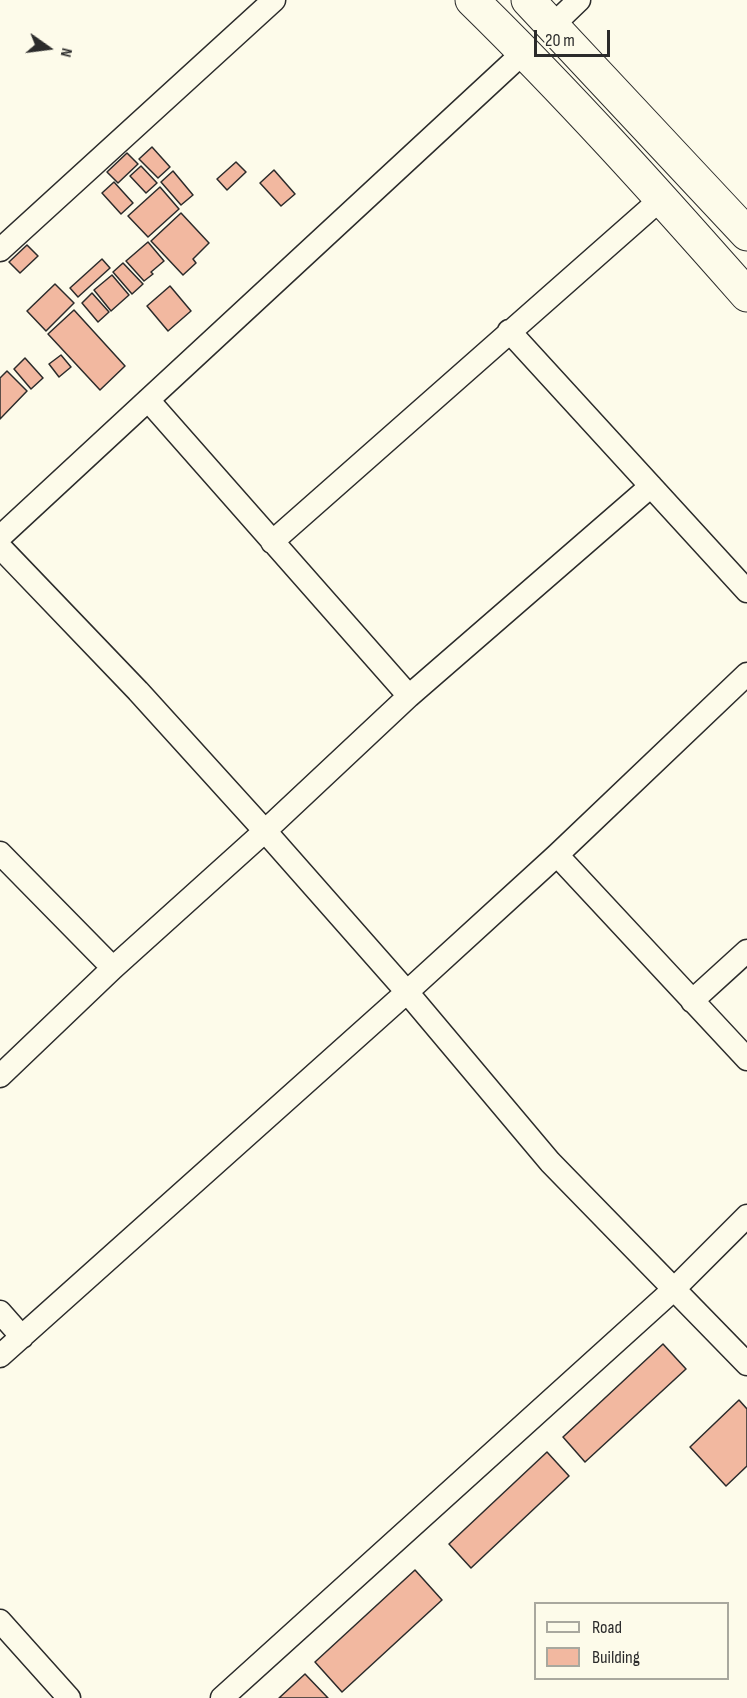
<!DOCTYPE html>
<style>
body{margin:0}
#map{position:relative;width:747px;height:1698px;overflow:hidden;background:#fdfbea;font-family:"Sofia Sans Condensed",sans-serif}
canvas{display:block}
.legend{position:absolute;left:534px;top:1602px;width:195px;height:78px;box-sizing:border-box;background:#fdfbea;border:2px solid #a9a89e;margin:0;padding:8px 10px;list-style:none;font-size:18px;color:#2b2b2b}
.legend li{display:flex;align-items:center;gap:12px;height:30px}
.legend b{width:30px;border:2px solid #a9a89e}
.north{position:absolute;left:18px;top:18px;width:60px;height:60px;-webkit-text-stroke:4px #fdfbea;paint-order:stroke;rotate:104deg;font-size:16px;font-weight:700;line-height:24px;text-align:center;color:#2b2b2b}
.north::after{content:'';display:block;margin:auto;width:21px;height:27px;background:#2b2b2b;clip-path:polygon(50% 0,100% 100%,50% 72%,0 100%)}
.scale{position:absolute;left:534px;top:30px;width:76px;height:27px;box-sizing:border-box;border:3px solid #2b2b2b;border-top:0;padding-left:8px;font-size:18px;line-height:21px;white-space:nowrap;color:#2b2b2b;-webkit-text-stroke:4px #fdfbea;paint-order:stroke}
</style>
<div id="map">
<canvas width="747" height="1698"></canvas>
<ul class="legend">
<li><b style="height:8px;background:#fdfbea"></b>Road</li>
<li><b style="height:16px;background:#f2b8a0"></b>Building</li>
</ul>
<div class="north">N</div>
<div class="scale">20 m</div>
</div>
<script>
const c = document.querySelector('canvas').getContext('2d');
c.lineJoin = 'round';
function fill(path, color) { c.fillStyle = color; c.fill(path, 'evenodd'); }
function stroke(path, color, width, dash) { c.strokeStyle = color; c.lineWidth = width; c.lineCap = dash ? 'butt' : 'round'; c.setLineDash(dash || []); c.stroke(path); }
const building = new Path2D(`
 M152,147L170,167L158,178L139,159Z
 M127,153L138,164L118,183L107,172Z
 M236,162L246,172L227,190L217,179Z
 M141,166L157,183L146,193L130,176Z
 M274,170L295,194L281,206L260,183Z
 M173,171L193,195L181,205L161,182Z
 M114,182L133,203L121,214L102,193Z
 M160,187L179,209L148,237L128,216Z
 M181,213L209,243L193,259L196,263L183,275L151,241Z
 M148,242L164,261L151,272L153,274L144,281L126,261Z
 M27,245L38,256L20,273L9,262Z
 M102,259L110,268L78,297L70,288Z
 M123,263L143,284L132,294L113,272Z
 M112,275L129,295L111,311L94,290Z
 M55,284L74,303L46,331L27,311Z
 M170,286L191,311L168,331L147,306Z
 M92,293L109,312L98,322L82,303Z
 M74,310L125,366L100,390L48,334Z
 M61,355L71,367L59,377L49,364Z
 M25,358L43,378L31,389L14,369Z
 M7,371L27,391L0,419V378Z
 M663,1344L686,1369L585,1462L563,1437Z
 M739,1400L747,1409V1466L726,1486L690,1447Z
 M547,1452L569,1476L471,1568L449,1544Z
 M415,1570L442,1600L342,1692L315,1662Z
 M305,1674L328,1698H279Z`);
const minor = new Path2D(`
 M552,26L579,0
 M0,250L274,0
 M509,331L747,591
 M148,400L409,696
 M0,537L525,51
 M272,542L662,198
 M0,547L138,691L265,831L407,992L550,1162L747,1364
 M0,853L113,968
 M557,855L747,1059
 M692,1001L747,951
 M0,1076L113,968L265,831L409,696L651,486
 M0,1312L22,1337
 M0,1356L407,992L557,855L747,674
 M0,1621L69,1698
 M222,1698L673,1290L747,1216`);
const secondary = new Path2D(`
 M472,0C568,94 658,194 747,295
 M528,0L747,234`);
fill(building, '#f2b8a0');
stroke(building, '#2b2b2b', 1.5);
stroke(minor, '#2b2b2b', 25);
stroke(secondary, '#2b2b2b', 35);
stroke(minor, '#fdfbea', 22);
stroke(secondary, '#fdfbea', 33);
</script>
